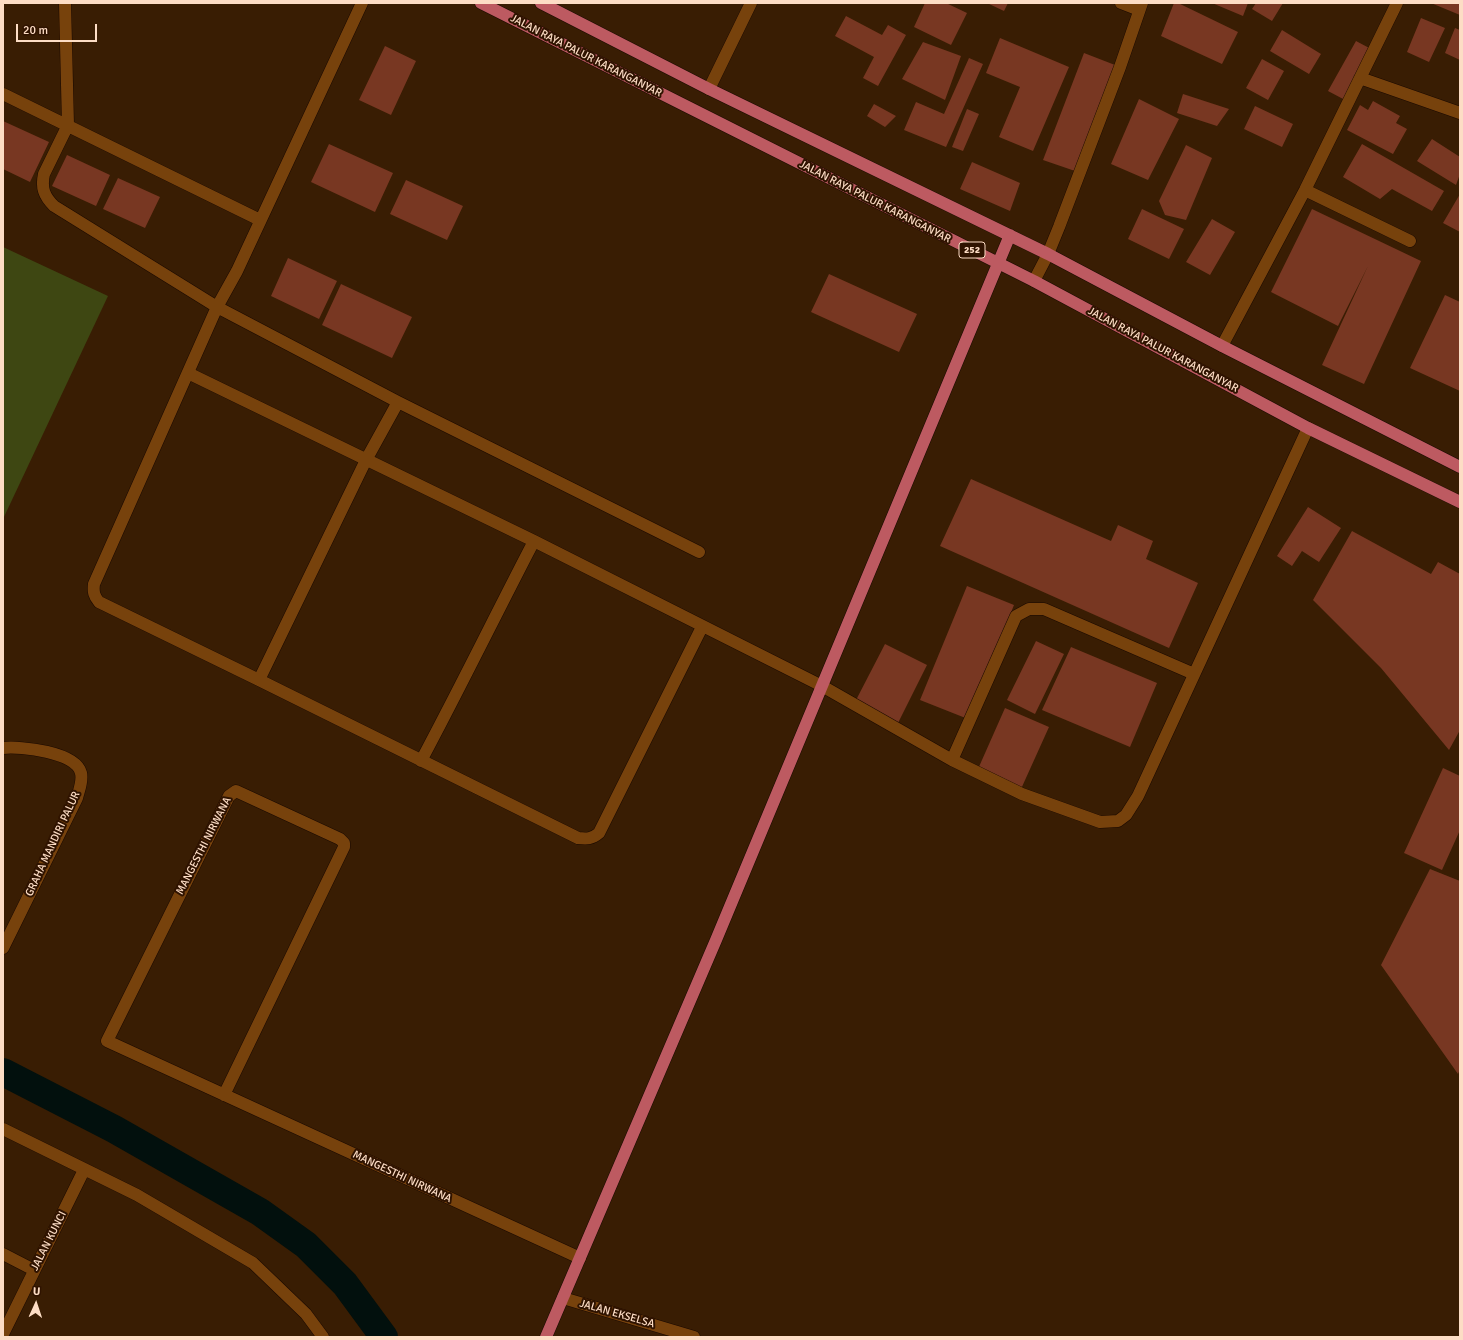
<!DOCTYPE html>
<style>
body{margin:0}
#map{position:relative;width:1463px;height:1340px;overflow:hidden;background:#391d03;font-family:Signika,sans-serif}
canvas{display:block}
.frame{position:absolute;inset:0;border:4px solid #fdddc5;pointer-events:none}
.north{position:absolute;left:16px;top:1284px;width:40px;height:40px;-webkit-text-stroke:3px #2f1300;paint-order:stroke;rotate:3deg;font-size:11px;font-weight:700;line-height:16px;text-align:center;color:#fdddc5}
.north::after{content:'';display:block;margin:auto;width:14px;height:18px;background:#fdddc5;clip-path:polygon(50% 0,100% 100%,50% 72%,0 100%)}
.scale{position:absolute;left:16px;top:24px;width:81px;height:18px;box-sizing:border-box;border:2px solid #fdddc5;border-top:0;padding-left:5px;font-size:12px;line-height:14px;white-space:nowrap;color:#fdddc5;-webkit-text-stroke:3px #2f1300;paint-order:stroke}
</style>
<div id="map">
<canvas width="1463" height="1340"></canvas>
<div class="frame"></div>
<div class="north">U</div>
<div class="scale">20 m</div>
</div>
<script>
const c = document.querySelector('canvas').getContext('2d');
c.lineJoin = 'round';
function fill(path, color) { c.fillStyle = color; c.fill(path, 'evenodd'); }
function stroke(path, color, width, dash) { c.strokeStyle = color; c.lineWidth = width; c.lineCap = dash ? 'butt' : 'round'; c.setLineDash(dash || []); c.stroke(path); }
function write(font, color, halo, rows, align = 'center') {
  c.font = font + ' Signika,sans-serif'; c.lineWidth = 4; c.setLineDash([]); c.textBaseline = 'middle'; c.strokeStyle = halo; c.fillStyle = color; for (const [text, x, y, turn = 0] of rows) {
    c.save(); c.translate(x, y); c.rotate((+turn || 0) * Math.PI / 180); c.textAlign = isNaN(turn) ? turn : align; if (halo) c.strokeText(text, 0, 0); c.fillText(text, 0, 0); c.restore();
  }
}
const green = new Path2D(`
 M3,247L108,296L3,519Z`);
const canal = new Path2D(`
 M3,1072L114,1129L260,1212L306,1245L345,1284L384,1337`);
const building = new Path2D(`
 M925,3H946L967,13L951,45L914,27Z
 M987,3H1008L1004,11Z
 M1174,3H1178L1238,32L1222,64L1161,36Z
 M1212,3H1248L1243,16Z
 M1256,3H1283L1272,21L1252,9Z
 M1431,3H1460V15Z
 M846,16L882,35L888,25L906,35L878,86L863,78L874,57L835,36Z
 M1421,18L1445,28L1429,62L1407,52Z
 M1455,28L1460,30V60L1445,53Z
 M1282,30L1321,54L1309,74L1270,51Z
 M1000,38L1069,67L1033,151L999,137L1020,87L986,73Z
 M1356,41L1373,50L1345,100L1328,91Z
 M923,42L961,56L945,100L902,79Z
 M385,46L416,61L391,115L359,100Z
 M1084,53L1115,65L1075,171L1043,160Z
 M969,58L983,64L946,147L904,130L916,102L944,114Z
 M1262,59L1284,71L1268,100L1246,88Z
 M1183,94L1229,109L1217,126L1177,113Z
 M1139,99L1179,119L1148,180L1111,164Z
 M1373,101L1400,116L1396,123L1407,129L1393,154L1347,130L1360,105L1368,110Z
 M874,104L896,116L885,127L867,116Z
 M1255,106L1293,124L1282,147L1244,129Z
 M967,109L979,114L963,151L952,147Z
 M3,121L49,142L30,182L3,169Z
 M1432,139L1460,157V174L1456,185L1417,161Z
 M329,144L393,173L375,212L311,182Z
 M1362,144L1444,191L1432,211L1392,189L1380,199L1343,177Z
 M1186,145L1212,158L1186,220L1165,215L1159,201Z
 M67,155L110,175L96,206L52,186Z
 M972,162L1020,183L1010,211L960,189Z
 M118,178L160,197L145,228L103,209Z
 M406,180L463,206L447,240L390,214Z
 M1460,194V232L1443,223Z
 M1142,209L1184,229L1169,259L1128,239Z
 M1312,209L1421,261L1364,384L1322,365L1368,266L1338,326L1271,292Z
 M1212,219L1235,232L1210,275L1186,262Z
 M288,258L337,281L319,319L271,296Z
 M829,274L917,314L899,352L811,312Z
 M341,284L412,317L392,358L322,325Z
 M1445,295L1460,302V391L1410,368Z
 M971,479L1111,541L1118,525L1153,541L1146,559L1198,583L1169,648L940,546Z
 M1308,507L1341,528L1319,562L1302,551L1292,566L1277,556Z
 M1352,531L1431,574L1438,562L1460,574V730L1449,750L1381,668L1313,600Z
 M967,586L1014,605L968,719L920,700Z
 M1036,641L1064,654L1035,714L1007,700Z
 M885,644L927,665L898,723L855,702Z
 M1071,647L1157,683L1130,747L1042,710Z
 M1005,708L1049,727L1021,789L978,769Z
 M1443,768L1460,776V830L1442,870L1404,853Z
 M1430,869L1460,881V1069L1458,1074L1381,965Z`);
const minor = new Path2D(`
 M65,3L68,125L44,174C41,188 44,196 54,206L217,307L398,402L699,552
 M362,3L237,271L217,307L94,584C93,592 94,596 99,602L259,680L578,838C587,839 592,839 599,833L702,627
 M1121,3L1139,10
 M1360,78L1460,113
 M709,89L751,3
 M3,94L260,220
 M1305,190L1410,241
 M1034,281L1048,254L1059,227L1120,67L1142,3
 M1222,346L1305,190L1397,3
 M188,373L534,541L822,686L952,760L1022,794L1100,822L1118,821L1126,815L1138,796L1308,428
 M259,680L366,460L398,402
 M3,748C21,746 76,752 81,773C83,781 79,790 77,798L3,948
 M952,760L1016,616L1029,609H1044L1194,674
 M421,761C460,688 496,614 534,541
 M224,1095L344,847V843L340,839L236,791L229,796L107,1041L580,1258
 M3,1129L137,1195L253,1263L306,1314L323,1337
 M3,1254L34,1270
 M563,1298L694,1337
 M3,1334L84,1170`);
const major = new Path2D(`
 M481,3L1034,281L1308,428L1460,502
 M541,3L709,89L1048,254L1222,346L1460,467
 M546,1337L716,940L1010,235`);
const shields = [
 [972,250,26]
];
const shieldNames = [
 ["252",972,250]
];
const streetNames = [
 ["JALAN RAYA PALUR KARANGANYAR",586,56,27],
 ["JALAN RAYA PALUR KARANGANYAR",875,202,27],
 ["JALAN RAYA PALUR KARANGANYAR",1163,350,28],
 ["GRAHA MANDIRI PALUR",53,844,-65],
 ["MANGESTHI NIRWANA",204,846,-63],
 ["MANGESTHI NIRWANA",402,1177,25],
 ["JALAN KUNCI",49,1241,-63],
 ["JALAN EKSELSA",617,1314,16]
];
fill(green, '#3e4712');
stroke(canal, '#02100d', 28);
fill(building, '#783722');
stroke(minor, '#1a0900', 13);
stroke(major, '#1a0900', 13);
stroke(minor, '#77420c', 12);
stroke(major, '#bd5a61', 12);
for (const [x, y, w] of shields) { const box = new Path2D(); box.roundRect(x - w / 2, y - 8, w, 16, 3); c.fillStyle = '#2f1300'; c.fill(box); stroke(box, '#fdddc5', 1); }
write('bold 10px', '#fdddc5', null, shieldNames);
write('11px', '#fdddc5', '#2f1300', streetNames);
</script>
